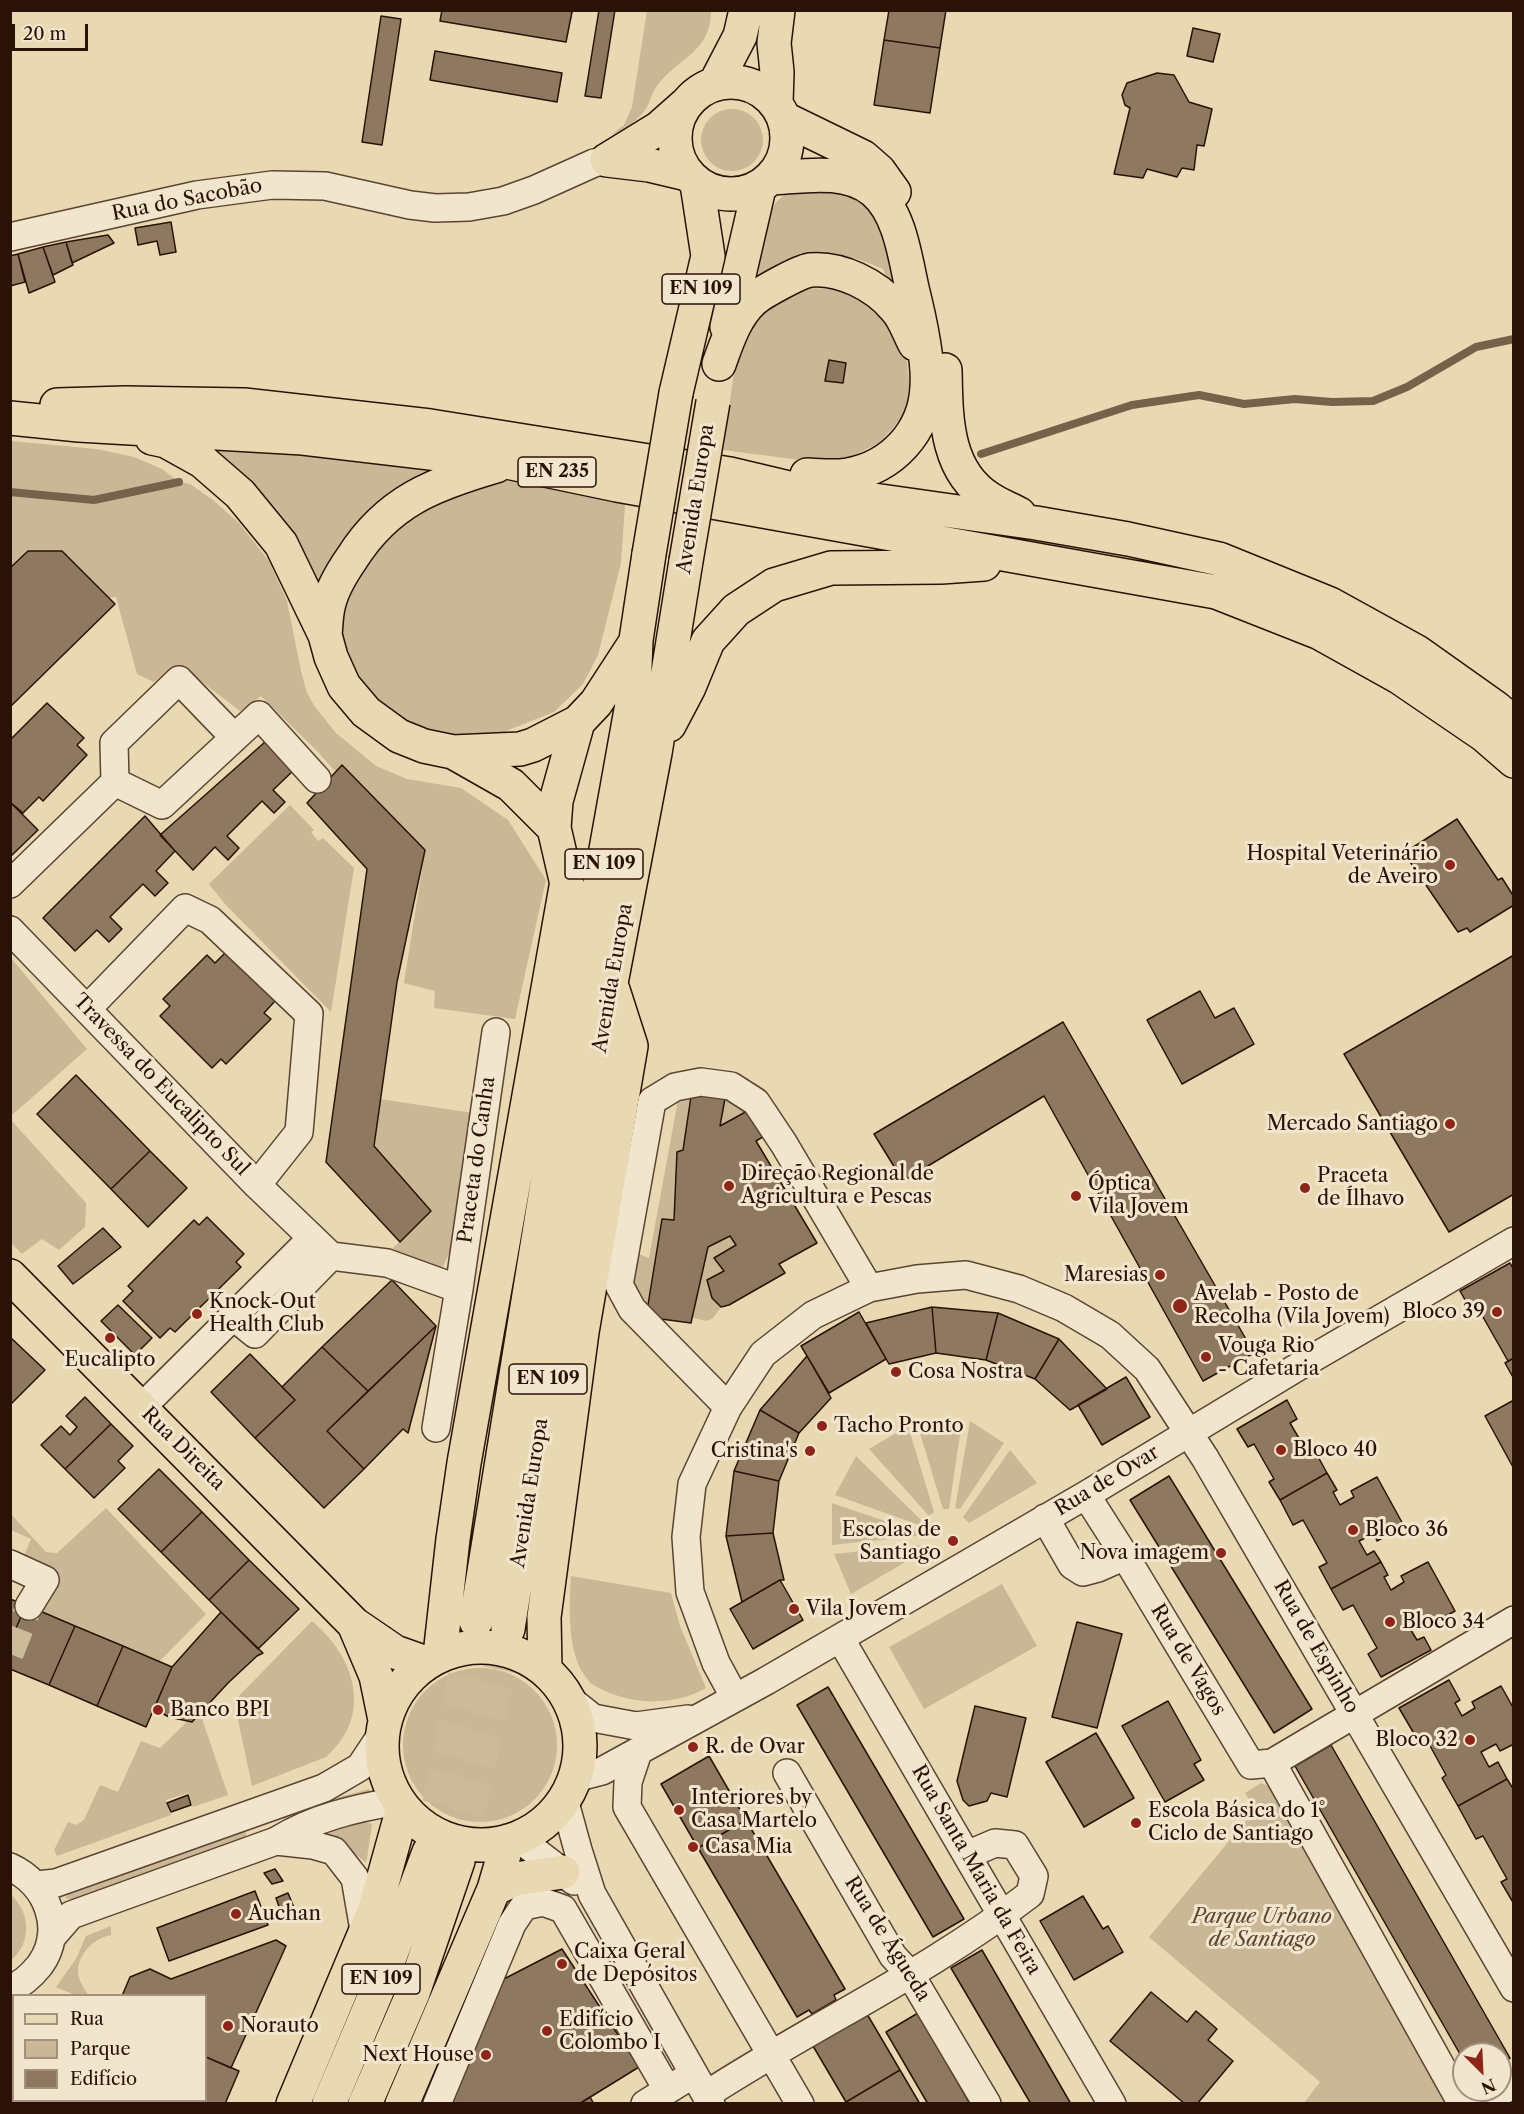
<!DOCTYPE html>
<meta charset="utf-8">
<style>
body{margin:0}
#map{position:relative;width:1524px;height:2114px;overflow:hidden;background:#e9d9b2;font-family:"Libre Caslon Text",serif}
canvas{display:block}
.frame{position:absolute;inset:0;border:12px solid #2b1207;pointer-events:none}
.legend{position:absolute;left:12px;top:1994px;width:195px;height:108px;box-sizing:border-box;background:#f1e6cd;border:2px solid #a2917e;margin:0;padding:8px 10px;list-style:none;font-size:18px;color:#2b1207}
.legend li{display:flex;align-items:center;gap:12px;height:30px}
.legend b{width:30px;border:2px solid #a2917e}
.north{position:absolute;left:1452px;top:2042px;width:60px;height:60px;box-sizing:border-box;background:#f1e6cd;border:2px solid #a2917e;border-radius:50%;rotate:156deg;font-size:16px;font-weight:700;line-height:24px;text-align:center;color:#2b1207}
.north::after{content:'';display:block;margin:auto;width:21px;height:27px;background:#8f2418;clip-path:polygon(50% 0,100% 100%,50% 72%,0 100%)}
.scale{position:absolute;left:12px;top:24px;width:76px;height:27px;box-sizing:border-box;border:3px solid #2b1207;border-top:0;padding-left:8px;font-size:18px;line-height:21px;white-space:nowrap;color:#2b1207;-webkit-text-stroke:4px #f1e6cd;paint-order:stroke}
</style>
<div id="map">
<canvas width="1524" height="2114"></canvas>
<div class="frame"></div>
<ul class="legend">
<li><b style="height:8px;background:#e9d9b2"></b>Rua</li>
<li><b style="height:16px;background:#c9b795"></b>Parque</li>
<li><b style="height:16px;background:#8e7960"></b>Edifício</li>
</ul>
<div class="north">N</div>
<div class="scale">20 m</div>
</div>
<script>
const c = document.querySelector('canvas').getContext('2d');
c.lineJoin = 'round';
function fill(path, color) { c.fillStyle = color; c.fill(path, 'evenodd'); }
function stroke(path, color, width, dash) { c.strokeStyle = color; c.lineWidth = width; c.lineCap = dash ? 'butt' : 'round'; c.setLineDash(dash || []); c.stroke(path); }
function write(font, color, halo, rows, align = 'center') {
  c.font = font + ' "Libre Caslon Text",serif'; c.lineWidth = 6; c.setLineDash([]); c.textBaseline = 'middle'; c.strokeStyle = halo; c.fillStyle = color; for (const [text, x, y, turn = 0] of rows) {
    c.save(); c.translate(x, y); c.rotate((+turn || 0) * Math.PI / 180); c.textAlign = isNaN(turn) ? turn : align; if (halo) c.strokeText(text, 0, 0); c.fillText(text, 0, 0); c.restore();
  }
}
const green = new Path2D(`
 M647,11H711C711,53 678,57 657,86C652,92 651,100 647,107C638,121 626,128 611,135L624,125L632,107Z
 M701 140a31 31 0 1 1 62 0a31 31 0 1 1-62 0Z
 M803,185C816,187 843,189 854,195C886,211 894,257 905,287L892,290L883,269C859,258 831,251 804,257C788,260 773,268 758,274C762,252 761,222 775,204C782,195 793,190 803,185Z
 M800,288L843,289L873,306L896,335L907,362L910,390L903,417L880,442L851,457L831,464L723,450L737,351L759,309Z
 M199,438L439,463C407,480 372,501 352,533C341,551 332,572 322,591L285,522L248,480Z
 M11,441L97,449L134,457L162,469L179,482L190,484L213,500L239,523L269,561L287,601L301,671L307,693L315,707L336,733L376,766L407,779L461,788L508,820L546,880L515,1019L434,1008L435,991L404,983L425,850L331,767L319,753L261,696L244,709L240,711L181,666L174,667L154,682L137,674L116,597L108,598L62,551H28L11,568Z
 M498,475L626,491L621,563L598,655L583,684L554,712L506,731L509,738H470L429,729L393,715L361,690L340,634L347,601L365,561L406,515Z
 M290,805L314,830L311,832L318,841L323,838L354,868L331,1012L225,904L209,884Z
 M11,958L87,1049L11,1116H10Z
 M692,1090L683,1150L677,1153L674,1220L662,1219L647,1310L630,1289L633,1252L649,1258L678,1100Z
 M726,1093L751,1109L720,1126Z
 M380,1099L473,1113L451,1250L443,1266L432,1270L390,1251L431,1211L374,1146Z
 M11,1120L86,1203L85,1227L59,1250L42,1239L22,1254L11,1243Z
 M730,1236L736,1245L715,1258L724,1271L707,1280L712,1298L721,1307L713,1318L707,1321L693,1318L708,1247Z
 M916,1420L962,1421L949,1509H943Z
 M970,1421L1004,1443L960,1509L955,1508Z
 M908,1426L934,1512L929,1516L869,1449Z
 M1010,1450L1037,1483L969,1523L963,1517Z
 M856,1456L921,1520L919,1525L835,1495Z
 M832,1503L917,1532V1536L832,1545Z
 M106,1508L206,1614L151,1670L39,1611L23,1558L31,1539L11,1530L10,1513L46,1552L57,1553Z
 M921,1545L924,1551L851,1594L834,1554Z
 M571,1576L671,1593L680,1626L706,1688C676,1705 639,1705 607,1692C599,1688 590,1685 585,1676C567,1652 569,1605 571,1576Z
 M1002,1584L1037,1646L924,1709L889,1647Z
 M312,1621C355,1657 374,1715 326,1757L252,1786L234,1701Z
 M403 1745a77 77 0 1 1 154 0a77 77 0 1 1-154 0Z
 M199,1710L228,1795L193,1807L188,1793L166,1800L171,1815L57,1856L54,1850L68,1822L76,1825L84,1820L100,1785L118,1792L141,1741L160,1748Z
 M1261,1783L1275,1789L1446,2083L1444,2103H1304L1320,2082L1149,1937L1255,1810L1245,1793Z
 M369,1789L370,1791L286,1823L283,1817L336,1798Z
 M360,1820L372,1824L367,1859L365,1862L340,1842L305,1831Z
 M245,1831L247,1837L73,1900L65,1898L70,1892Z
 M11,1895C31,1913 32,1943 11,1960Z
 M111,1926V1935C95,1938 81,1951 78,1968C77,1978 83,1987 88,1995H75L56,1987L76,1959L86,1936Z`);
const stream = new Path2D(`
 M981,454L1132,405L1199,395L1244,404L1295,399L1332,402L1373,401L1407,387L1476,347L1514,339
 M10,492L94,500L179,482`);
const building = new Path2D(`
 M442,10H564L572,12L566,42L440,21Z
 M599,10H615L601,98L585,96Z
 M889,10H946L940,48L884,40Z
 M381,16L401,19L382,145L362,142Z
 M1193,28L1220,34L1213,62L1187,56Z
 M884,40L940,48L930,113L874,105Z
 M435,51L562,73L557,102L430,80Z
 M1157,73L1174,75L1189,102L1212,109L1204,146L1197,145L1194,170L1182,168L1177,177L1147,169L1143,178L1114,174L1130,108L1125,105L1122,95L1127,83Z
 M171,222L176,252L160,255L157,241L138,245L135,228Z
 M108,235L114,243L72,263L66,242Z
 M66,242L73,265L53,275L43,247Z
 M43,247L55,282L29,293L18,254Z
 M18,254L25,282L10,286V256Z
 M829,360L846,363L843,383L825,381Z
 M28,551H62L115,604L10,707V568Z
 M47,703L84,738L77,745L87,755L43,801L39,797L23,813L10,802V740Z
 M265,742L294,770L273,790L285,802L274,813L262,801L227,836L239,848L228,860L215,847L193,870L160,835Z
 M342,765L425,850L397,982L374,1146L431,1211L400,1242L326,1162L367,869L307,803Z
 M10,802L38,830L10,857Z
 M145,816L175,851L156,871L168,883L155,896L143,884L110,917L122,929L109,942L97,930L75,951L43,918Z
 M1457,819L1498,880L1502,878L1514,897V905L1470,932L1467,928L1458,932L1404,853Z
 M226,952L275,1001L264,1013L271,1019L226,1064L221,1059L212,1068L160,1016L170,1006L163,999L207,955L215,963Z
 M1514,955V1194L1449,1232L1344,1054Z
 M1200,991L1215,1018L1234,1008L1254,1044L1182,1084L1147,1020Z
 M1063,1022L1254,1353L1203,1381L1044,1096L903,1181L874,1134Z
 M76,1075L150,1151L111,1189L37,1114Z
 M692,1090L726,1093L720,1126L751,1109L766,1135L756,1141L817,1243L779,1264L785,1273L729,1305L721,1307L712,1298L707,1280L724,1271L714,1258L736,1245L730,1236L708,1247L691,1323L646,1317L662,1219L674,1220L677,1152L683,1150Z
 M150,1151L187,1188L148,1227L111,1189Z
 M207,1217L244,1254L236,1262L241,1267L175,1332L170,1328L160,1338L123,1301L133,1291L128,1286L194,1220L199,1225Z
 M103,1228L121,1247L73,1284L58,1266Z
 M1510,1263L1514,1270V1358L1508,1361L1479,1310L1473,1314L1460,1291Z
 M392,1280L436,1326L368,1391L322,1347Z
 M118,1305L152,1338L135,1355L101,1321Z
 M932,1307L998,1313L986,1360L936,1353Z
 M932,1307L936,1353L889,1364L866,1323Z
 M859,1312L886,1359L829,1393L801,1346Z
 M998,1313L1059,1339L1035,1379L986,1360Z
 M436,1326L408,1433L403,1429L364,1469L327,1431Z
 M10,1337L45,1370L10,1405Z
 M1059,1339L1107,1389L1070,1410L1035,1379Z
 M322,1347L368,1391L327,1431L364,1469L324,1508L255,1438L295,1400L282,1387Z
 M250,1354L295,1400L255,1438L211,1392Z
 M807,1356L831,1398L799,1433L760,1410Z
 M1514,1358V1379L1505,1363Z
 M1126,1377L1150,1417L1102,1445L1078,1405Z
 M85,1397L111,1424L65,1469L41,1445L61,1426L70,1435L77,1427L66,1416Z
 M1287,1400L1297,1419L1290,1423L1310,1457L1316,1453L1327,1473L1280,1500L1269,1482L1274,1479L1254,1444L1248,1447L1237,1429Z
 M1514,1400V1467H1513L1485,1416Z
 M760,1410L799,1433L779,1481L734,1471Z
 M111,1424L133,1446L118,1461L125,1468L94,1498L65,1469Z
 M159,1469L202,1512L161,1552L118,1509Z
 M734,1471L779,1481L773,1533L726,1536Z
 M1327,1473L1337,1490L1333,1492L1340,1505L1354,1497L1351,1491L1377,1477L1404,1526L1377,1541L1374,1534L1359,1541L1367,1555L1374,1551L1381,1562L1331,1589L1319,1567L1327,1563L1303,1520L1293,1525L1280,1500Z
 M1169,1476L1312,1709L1274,1733L1130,1500Z
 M202,1512L249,1560L209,1600L161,1552Z
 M773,1533L784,1580H780L742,1602L726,1536Z
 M249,1560L299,1609L258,1649L209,1600Z
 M1381,1562L1388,1575L1384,1577L1391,1590L1404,1582L1401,1576L1428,1562L1455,1611L1428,1626L1424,1619L1409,1627L1417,1640L1424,1637L1431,1650L1381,1677L1368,1654L1377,1648L1353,1605L1343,1610L1331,1589Z
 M780,1580L803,1620L753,1649L730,1609Z
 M10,1599L26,1605L10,1642Z
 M26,1605L75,1626L49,1685L10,1669V1642Z
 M221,1612L263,1653L257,1656L228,1683L192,1722L169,1717L154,1709L172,1667Z
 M1077,1622L1122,1634L1097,1728L1052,1717Z
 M75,1626L123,1646L97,1706L49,1685Z
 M123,1646L172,1667L146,1727L97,1706Z
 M1449,1680L1460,1700L1455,1703L1462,1716L1475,1708L1472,1702L1501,1686L1514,1709V1744L1500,1751L1496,1744L1481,1752L1489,1767L1498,1762L1507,1779L1458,1806L1442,1778L1446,1775L1423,1733L1416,1737L1399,1708Z
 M828,1687L964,1919L933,1937L797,1705Z
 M1168,1701L1201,1760L1194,1764L1204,1780L1165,1802L1122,1726Z
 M975,1706L1026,1718L1007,1797L991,1793L987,1801L969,1806L963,1800L957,1781Z
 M1096,1733L1134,1798L1084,1827L1046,1762Z
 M1331,1745L1510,2058L1500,2064V2054H1464V2061L1295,1766Z
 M709,1756L746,1820L698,1848L661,1784Z
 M1507,1779L1514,1790V1904L1501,1882L1507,1879L1483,1836L1476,1839L1458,1806Z
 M188,1795L191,1805L171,1812L167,1803Z
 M746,1820L845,1989L834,1995L836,2000L812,2014L809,2010L797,2017L698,1848Z
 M275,1869L283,1881L272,1884L264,1873Z
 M255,1891L268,1925L169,1961L157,1928Z
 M288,1893L295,1910L282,1915L276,1898Z
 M1083,1896L1103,1929L1108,1926L1123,1952L1074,1980L1040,1921Z
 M276,1940L286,1946L231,2068L206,2057V1996H122L130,1977L150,1969L171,1979Z
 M562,1949L639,2067L579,2104H447L500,1981Z
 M982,1950L1071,2104H1031L951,1968Z
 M1151,1992L1187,2022L1196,2011L1217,2029L1208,2040L1233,2061L1197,2104H1185L1110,2041Z
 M918,2013L970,2104H928L886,2032Z
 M867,2014L900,2070L846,2102L813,2046Z
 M206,2057L239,2071L225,2104H10V2090L14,2083V2100H206Z
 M900,2070L920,2104H847L846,2102Z
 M590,2097L594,2104H579Z`);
const minorTunnel = new Path2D(`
 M10,1654L29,1606`);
const majorTunnel = new Path2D(`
 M429,1852L476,1621
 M458,1861L508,1629`);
const minor = new Path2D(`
 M10,237L197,195L272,185L325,186L410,205L435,208L469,207L503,201L534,190L594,163L607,160
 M115,782L162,805L259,715L317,779
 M10,884L115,782L114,743L179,680L234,737
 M10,930L257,1185L331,1256
 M87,1009L185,908L210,920L309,1014L299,1132L257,1185
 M331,1256L387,1263L459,1289L496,1032
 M234,1317L255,1334L331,1256
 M142,1407L311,1239
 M728,1407L632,1309L619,1285L652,1101L675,1087L701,1082L731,1086L756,1102L784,1144L869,1288
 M436,1428L459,1289
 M1086,1495L1125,1556L1251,1765L1272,1763L1514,1620
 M1045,1518L1072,1565L1083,1572L1098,1568L1125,1556
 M10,1564L45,1580L29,1606
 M840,1638L1112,2104
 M568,1698L593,1718L636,1726L688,1719
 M735,1698L716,1663L690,1592L686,1537L692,1484L728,1407L763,1354L813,1315L869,1288L917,1279L966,1275L1019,1289L1064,1308L1110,1335L1147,1369L1205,1458L1514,1988
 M638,1752L628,1782L627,1807L800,2104
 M1272,1763L1462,2104
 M787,1773L893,1956L910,1974L987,2104
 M575,1778L602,1771L766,1681L1086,1495L1301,1365L1514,1241
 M564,1799L578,1850L592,1894L711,2104
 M518,1838L574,1881
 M276,1841L313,1845L334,1851L355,1878L365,1936
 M10,1867C48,1884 65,1930 40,1965C32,1975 23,1984 10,1989
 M37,1885L56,1883L324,1788L360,1767L382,1734
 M51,1938L71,1915L276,1841C313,1818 356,1808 398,1801
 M706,2095C812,2026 929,1972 1030,1894L1034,1876L1015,1845L995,1843L967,1855
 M437,2104L512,1924L524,1906L543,1902L563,1909L667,2089
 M645,2104L682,2081
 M1479,2104L1514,2084`);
const major = new Path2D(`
 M675 138a56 56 0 1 1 112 0a56 56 0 1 1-112 0Z
 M715,84L740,36L746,10
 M776,103L777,72L774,43L778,10
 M785,119L863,157L879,171L894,192
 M607,160L659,128L685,105
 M607,160L649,165L687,174
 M772,178C805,176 846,168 874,191C900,213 905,257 912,288C919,316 929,359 927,387C925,432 892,467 848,475C835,477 820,476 807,475
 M727,327L759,188
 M719,364C727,342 735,316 753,300C762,292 799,272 810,270C840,267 876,285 895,308C904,317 909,333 915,344
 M945,370C946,417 945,471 990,499C999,505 1010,509 1019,514
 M676,393L708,256L697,184
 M57,405L125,403L244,405L430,426L730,474L789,488L1036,523L1128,539L1219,559L1330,604L1417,652L1496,708L1514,723
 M10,418L79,425L303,438L507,462L617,485L1216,592L1320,633L1399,677L1484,735L1514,761
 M152,438L166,441L202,461L240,494L281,544L325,635L331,657L344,686L366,712L399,736L424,746L453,752L520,749L533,745L578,722L596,703L635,643
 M325,635C326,625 326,613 329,603C333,587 343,571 352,558C388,501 434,484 496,466
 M669,725L689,687L708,641L736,610L774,585L831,568L941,567L984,564
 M453,752L511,785L554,828
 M572,906L554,828L556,801L578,722
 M10,1276L354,1624L395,1652L426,1663
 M476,1621L556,1129L634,693L636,640L649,554
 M354,1624L376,1676L385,1720
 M508,1629L611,983L655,753L686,561
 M382 1746a99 99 0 1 1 198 0a99 99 0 1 1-198 0Z
 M440,1655L453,1539L464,1463L566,887
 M545,1669L544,1617L582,1332L631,1046L613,990
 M494,1889L515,1879L563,1872
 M293,2104L375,1909L403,1808
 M329,2104L379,1986L429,1852
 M365,2104L413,1993L458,1861
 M402,2104L494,1889L508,1841`);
const majorBridge = new Path2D(`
 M649,554L676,393
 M686,561L713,402`);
const markers = [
 [1450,865,6,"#8f2418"],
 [1450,1124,6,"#8f2418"],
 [729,1186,6,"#8f2418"],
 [1305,1188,6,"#8f2418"],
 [1076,1196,6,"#8f2418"],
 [1160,1275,6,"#8f2418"],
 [1180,1306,8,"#8f2418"],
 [1497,1312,6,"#8f2418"],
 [197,1314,6,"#8f2418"],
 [110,1338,6,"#8f2418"],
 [1206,1357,6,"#8f2418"],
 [896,1372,6,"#8f2418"],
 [822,1426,6,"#8f2418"],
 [1281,1450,6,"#8f2418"],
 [810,1451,6,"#8f2418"],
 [1353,1530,6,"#8f2418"],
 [953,1541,6,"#8f2418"],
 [1221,1553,6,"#8f2418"],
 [794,1609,6,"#8f2418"],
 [1390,1622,6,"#8f2418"],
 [158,1710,6,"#8f2418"],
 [1470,1740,6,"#8f2418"],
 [693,1747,6,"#8f2418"],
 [679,1810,6,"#8f2418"],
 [1136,1823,6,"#8f2418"],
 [693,1847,6,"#8f2418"],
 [236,1914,6,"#8f2418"],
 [562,1964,6,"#8f2418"],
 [228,2026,6,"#8f2418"],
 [547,2031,6,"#8f2418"],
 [486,2055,6,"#8f2418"]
];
const shields = [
 [701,289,78],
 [557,472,78],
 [604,864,78],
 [548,1379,78],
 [381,1979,78]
];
const shieldNames = [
 ["EN 109",701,289],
 ["EN 235",557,472],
 ["EN 109",604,864],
 ["EN 109",548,1379],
 ["EN 109",381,1979]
];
const streetNames = [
 ["Rua do Sacobão",187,200,-11],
 ["Avenida Europa",696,499,-81],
 ["Avenida Europa",613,978,-80],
 ["Travessa do Eucalipto Sul",161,1085,46],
 ["Praceta do Canha",477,1160,-82],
 ["Rua Direita",183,1449,45],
 ["Rua de Ovar",1107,1481,-31],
 ["Avenida Europa",530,1493,-81],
 ["Rua de Espinho",1316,1647,60],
 ["Rua de Vagos",1188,1660,59],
 ["Rua Santa Maria da Feira",976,1870,60],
 ["Rua de Águeda",887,1939,58]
];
const poiNames = [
 ["Hospital Veterinário",1438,854,"right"],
 ["de Aveiro",1438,877,"right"],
 ["Mercado Santiago",1438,1124,"right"],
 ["Direção Regional de",741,1174],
 ["Agricultura e Pescas",741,1197],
 ["Praceta",1317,1176],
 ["de Ílhavo",1317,1199],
 ["Óptica",1088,1184],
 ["Vila Jovem",1088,1207],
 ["Maresias",1148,1275,"right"],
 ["Avelab - Posto de",1194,1294],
 ["Recolha (Vila Jovem)",1194,1317],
 ["Knock-Out",209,1302],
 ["Health Club",209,1325],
 ["Bloco 39",1485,1312,"right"],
 ["Vouga Rio",1218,1346],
 ["- Cafetaria",1218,1369],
 ["Eucalipto",110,1360,"center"],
 ["Cosa Nostra",908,1372],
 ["Tacho Pronto",834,1426],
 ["Bloco 40",1293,1450],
 ["Cristina's",798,1451,"right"],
 ["Escolas de",941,1530,"right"],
 ["Santiago",941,1553,"right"],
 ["Bloco 36",1365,1530],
 ["Nova imagem",1209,1553,"right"],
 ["Vila Jovem",806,1609],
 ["Bloco 34",1402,1622],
 ["Banco BPI",170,1710],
 ["Bloco 32",1458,1740,"right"],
 ["R. de Ovar",705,1747],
 ["Interiores by",691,1798],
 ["Casa Martelo",691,1821],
 ["Escola Básica do 1°",1148,1811],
 ["Ciclo de Santiago",1148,1834],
 ["Casa Mia",705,1847],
 ["Auchan",248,1914],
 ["Caixa Geral",574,1952],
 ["de Depósitos",574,1975],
 ["Edifício",559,2020],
 ["Colombo I",559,2043],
 ["Norauto",240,2026],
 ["Next House",474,2055,"right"]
];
const parkNames = [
 ["Parque Urbano",1262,1917],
 ["de Santiago",1262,1940]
];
fill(green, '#c9b795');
stroke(stream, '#76614b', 8);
fill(building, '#8e7960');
stroke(building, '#2b1207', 1.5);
stroke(minorTunnel, '#ccbb98', 27, [27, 14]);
stroke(majorTunnel, '#ccbb98', 33, [33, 16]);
stroke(minor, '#5a4432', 30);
stroke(major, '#2b1207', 36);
stroke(minor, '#f1e6cd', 27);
stroke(major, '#e9d9b2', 33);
stroke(majorBridge, '#2b1207', 36, []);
stroke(majorBridge, '#e9d9b2', 33);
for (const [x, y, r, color] of markers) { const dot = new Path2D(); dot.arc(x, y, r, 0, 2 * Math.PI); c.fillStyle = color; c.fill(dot); stroke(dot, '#f1e6cd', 2); }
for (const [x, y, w] of shields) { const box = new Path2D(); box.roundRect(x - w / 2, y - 15, w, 30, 4.5); c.fillStyle = '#f1e6cd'; c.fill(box); stroke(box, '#2b1207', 1.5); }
write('bold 18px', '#2b1207', null, shieldNames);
write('20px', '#2b1207', '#f1e6cd', streetNames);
write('20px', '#2b1207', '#f1e6cd', poiNames, 'left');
write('italic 20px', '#5a4432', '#f1e6cd', parkNames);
</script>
